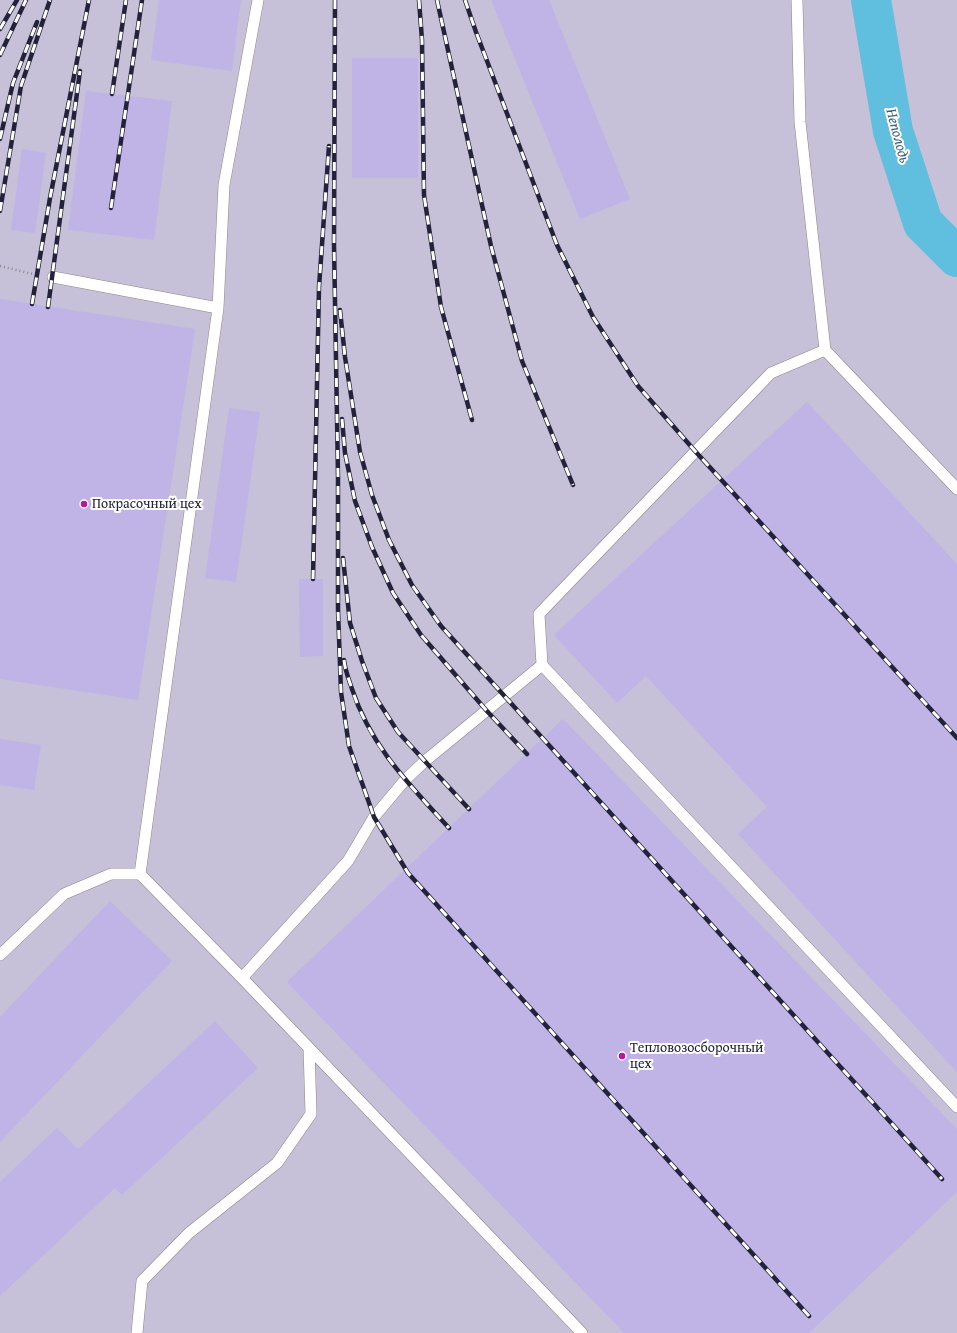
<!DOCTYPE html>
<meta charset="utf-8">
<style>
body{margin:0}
canvas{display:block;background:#f5e9d3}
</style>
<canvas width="957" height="1333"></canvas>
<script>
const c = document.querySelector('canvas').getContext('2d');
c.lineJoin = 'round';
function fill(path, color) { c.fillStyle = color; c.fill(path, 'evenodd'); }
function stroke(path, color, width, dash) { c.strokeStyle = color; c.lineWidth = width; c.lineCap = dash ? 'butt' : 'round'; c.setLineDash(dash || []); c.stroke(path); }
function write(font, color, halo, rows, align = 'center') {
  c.font = font + ' "Gentium Book Plus",serif'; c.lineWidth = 4; c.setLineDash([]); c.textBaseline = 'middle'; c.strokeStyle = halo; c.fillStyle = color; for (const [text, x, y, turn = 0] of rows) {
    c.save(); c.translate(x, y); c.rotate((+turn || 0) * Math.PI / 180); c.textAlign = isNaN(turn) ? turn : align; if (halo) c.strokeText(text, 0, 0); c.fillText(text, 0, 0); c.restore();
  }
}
const industrial = new Path2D(`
 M0,0H957V1333H0Z`);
const river = new Path2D(`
 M871,0L893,131L923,223L957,257`);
const building = new Path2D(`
 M159,0H241L232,71L151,60Z
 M491,0H549L630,199L580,219Z
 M352,58H418V178H352Z
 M86,91L172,101L154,240L68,230Z
 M22,149L46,153L35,233L11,230Z
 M0,299L195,329L138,700L0,679Z
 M807,402L957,564V1072L738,834L767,807L646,676L617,703L554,635Z
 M229,408L260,412L236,582L205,578Z
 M299,579H323V656L300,657Z
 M563,719L957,1129V1192L809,1333H624L287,982Z
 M0,739L41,745L34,790L0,785Z
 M110,901L172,961L0,1142V1017Z
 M215,1021L258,1068L122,1195L115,1188L0,1296V1182L57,1128L78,1149Z`);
const path = new Path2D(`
 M0,266L37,275`);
const service = new Path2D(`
 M258,0L224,185L218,308L140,874L242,978L348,861L374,817L405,780L425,761L542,665L539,614L771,373L825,350
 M797,0L800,122L825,350L957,489
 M53,277L218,308
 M542,665L957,1107
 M0,955L64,894L111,874H140
 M242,978L582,1333
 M137,1333L142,1281L189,1233L277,1163L311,1114L309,1048`);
const rail = new Path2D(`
 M335,0L334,244L338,476V610L341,692L349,746L374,817L408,873L809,1316
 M419,0L422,40L424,195L441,307L472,420
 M437,0L491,246L522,361L573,485
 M465,0L476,32L557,245L593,317L638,386L695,451L957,738
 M0,29L17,0
 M0,55L26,0
 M112,94L126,0
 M0,139L13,83L37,22
 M111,208L142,0
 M0,211L21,86L50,0
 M32,304L50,198L89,0
 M48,307L80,71
 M340,310L345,357L360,452L372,495L389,540L412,585L441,626L942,1179
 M342,419L345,453L355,501L372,547L393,593L421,635L486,710L527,754
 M343,558L350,623L362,661L376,698L398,732L469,809
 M313,579L319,287L329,146
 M344,660C345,670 349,680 352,689C371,747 409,784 449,828`);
const markers = [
 [84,504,4,"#b5179e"],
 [622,1056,4,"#b5179e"]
];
const poiNames = [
 ["Покрасочный цех",92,504],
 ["Тепловозосборочный",630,1048],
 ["цех",630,1064]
];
const waterNames = [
 ["Неполодь",897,136,75]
];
fill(industrial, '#c7c0d9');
stroke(river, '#60bede', 40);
fill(building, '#bfb4e5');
stroke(service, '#8c8687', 12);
stroke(path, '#8c8687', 2.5, [1, 3]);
stroke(service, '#fff', 11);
stroke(rail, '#22223b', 4.5);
stroke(rail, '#fff', 3, [9]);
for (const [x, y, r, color] of markers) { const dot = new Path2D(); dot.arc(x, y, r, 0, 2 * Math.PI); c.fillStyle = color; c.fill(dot); stroke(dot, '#fff', 1.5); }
write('14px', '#22223b', '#fff', poiNames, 'left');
write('italic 15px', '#3b607c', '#fff', waterNames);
</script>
